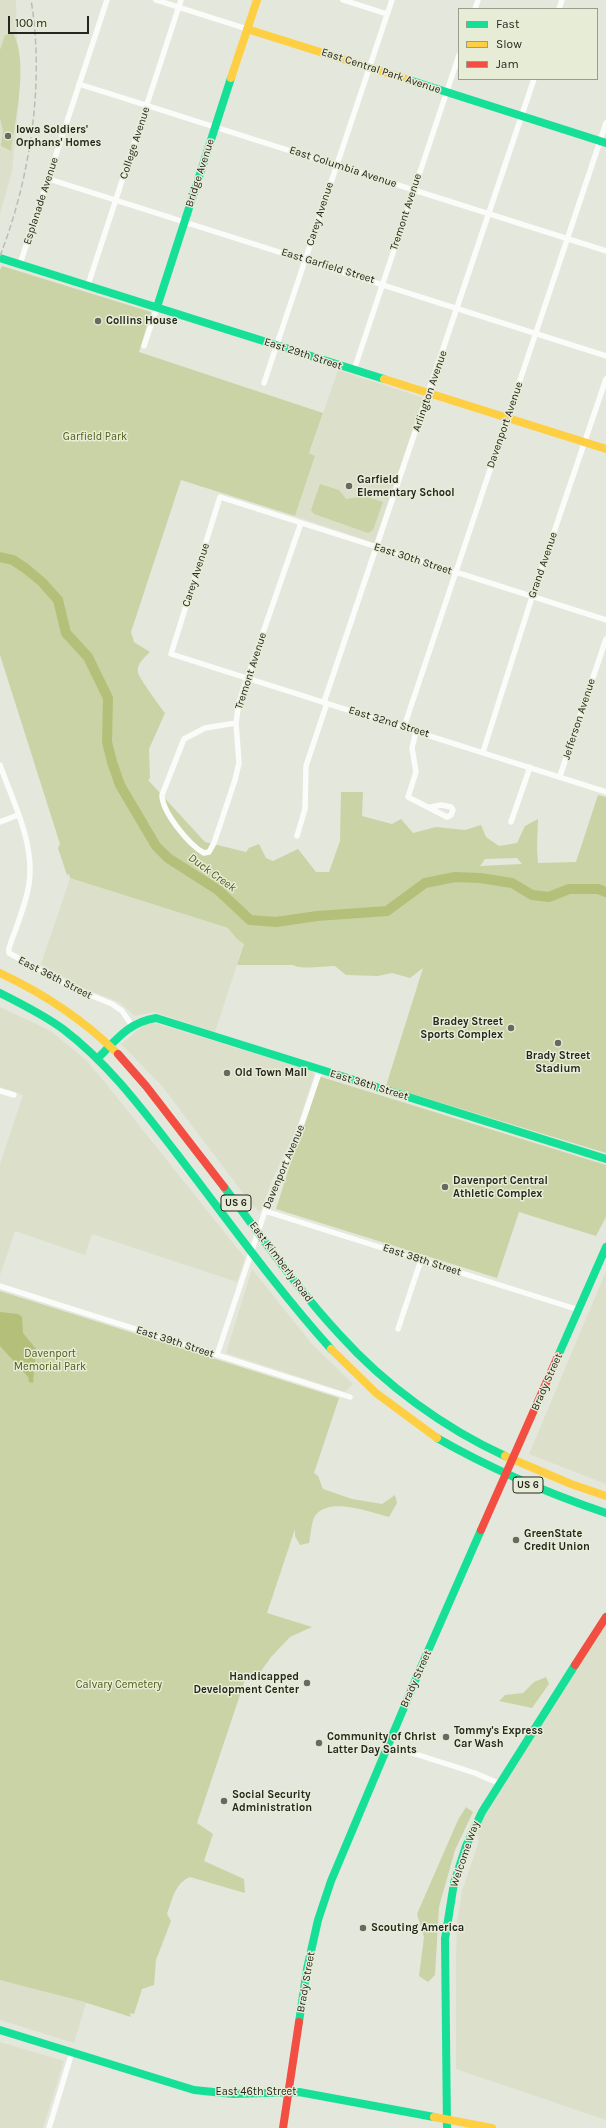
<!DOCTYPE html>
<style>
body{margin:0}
#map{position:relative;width:606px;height:2128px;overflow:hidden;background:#e4e7db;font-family:Karla,sans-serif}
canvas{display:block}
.legend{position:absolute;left:458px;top:8px;width:140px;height:72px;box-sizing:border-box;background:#e7ecd6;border:1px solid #999d8d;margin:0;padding:5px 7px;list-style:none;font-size:12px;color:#25261f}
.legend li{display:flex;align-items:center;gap:8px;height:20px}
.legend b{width:20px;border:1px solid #999d8d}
.scale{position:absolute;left:8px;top:16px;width:81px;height:18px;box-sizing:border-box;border:2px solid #25261f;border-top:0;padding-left:5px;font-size:12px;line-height:14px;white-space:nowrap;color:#25261f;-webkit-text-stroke:3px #e7ecd6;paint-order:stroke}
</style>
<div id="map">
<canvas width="606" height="2128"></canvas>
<ul class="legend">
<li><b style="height:5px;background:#16e098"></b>Fast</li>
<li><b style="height:5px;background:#ffcf43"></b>Slow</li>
<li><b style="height:5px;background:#f24e42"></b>Jam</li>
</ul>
<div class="scale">100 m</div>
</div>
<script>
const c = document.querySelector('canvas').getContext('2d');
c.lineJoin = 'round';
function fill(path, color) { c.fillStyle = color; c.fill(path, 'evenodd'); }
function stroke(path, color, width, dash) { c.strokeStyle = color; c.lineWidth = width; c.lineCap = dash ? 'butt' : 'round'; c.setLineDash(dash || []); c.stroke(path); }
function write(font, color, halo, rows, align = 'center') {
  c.font = font + ' Karla,sans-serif'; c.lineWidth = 3; c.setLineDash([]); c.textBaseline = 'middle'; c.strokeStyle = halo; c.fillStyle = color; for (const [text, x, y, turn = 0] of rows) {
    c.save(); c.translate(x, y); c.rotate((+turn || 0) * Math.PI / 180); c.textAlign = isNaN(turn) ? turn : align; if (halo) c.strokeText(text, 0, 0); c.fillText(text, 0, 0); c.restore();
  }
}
const built = new Path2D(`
 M0,0H16L19,101L12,171L0,214Z
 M338,370L424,398L374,543L295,516L315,456L309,454Z
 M70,878L247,934L215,1032L154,1012L135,1016L119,1002L85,989L41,964Z
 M0,1007L51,1031L86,1060L103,1080L245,1258L237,1282L92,1234L85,1255L15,1231L0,1275V1164L23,1095L0,1087Z
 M155,1023L312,1071L314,1075L296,1130L273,1178L260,1212L252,1205L162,1086L121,1044L145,1024Z
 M252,1269L312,1344L353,1384L345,1392L226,1353Z
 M606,1271V1484L529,1454Z
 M606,1617V2120L456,2069V1959L457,1924L462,1891L478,1844L477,1818Z
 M0,1973L87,2000L74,2043L0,2020Z
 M0,2042L64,2061L43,2128H0Z`);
const green = new Path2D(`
 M13,33C29,63 15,118 11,151L1,146L3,131L0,118V50L5,35Z
 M2,266L151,312L139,352L323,413L309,453L315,456L295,516L181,480L131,632L134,642L150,652C144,658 136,664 138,673C140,679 161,708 165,713L149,749L150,778L148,780L205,842L246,852L249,848L259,844L266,858L273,861L298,849L316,872H329L340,841L341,792H363L362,816L392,824L401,819L413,833L436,827L465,830L481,825L486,837L499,846L517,843L525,826L538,819L537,848L538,863L576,862L598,795L606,797V1153L386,1086L423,968L410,978L392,973L378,976L346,975L335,966C324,966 302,970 293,965H237L244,944L237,939L228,928L70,878L69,874L67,875L58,848L60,844L0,655V270ZM517,858L522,864L480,866L485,859Z
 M320,484L339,490L346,499L364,496L383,502L373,530L368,533L314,514L311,510Z
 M318,1076L606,1165V1217L596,1236L519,1212L497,1278L276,1209Z
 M0,1291L339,1398L314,1473L318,1476L323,1489L352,1499L382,1504L395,1495L397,1503L389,1517C370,1512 328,1496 315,1516C311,1522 311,1535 309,1543L300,1545L295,1536V1529L267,1613L312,1627L290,1637L271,1657L259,1674L246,1677L197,1823L213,1834L204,1861L244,1879L245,1893L190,1877C175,1883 172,1900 167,1914L171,1921L156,1960L154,1985L142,1989L134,2014L130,2013L131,2017L81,2001L0,1980Z
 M546,1677L549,1684L532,1708L499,1701L505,1695L523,1693L534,1682Z
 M466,1807L473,1812L455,1850L439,1907L435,1975L428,1982L419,1976L424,1937L417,1914L458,1820Z`);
const water = new Path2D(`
 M0,1312L18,1314L22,1317L23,1333L36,1349L33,1383L29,1382L28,1377L0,1346Z`);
const river = new Path2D(`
 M0,557L13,560L25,568L42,582L58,600L66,633L88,657L108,698L107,742L112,762L120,785L156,846L168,858L218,890L250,920L276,922L317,916L387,911L425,883L455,877L480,878L512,883L532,895L549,897L569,889H598L606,892`);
const street = new Path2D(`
 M156,0L247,29
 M343,0L387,14
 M475,9L478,0
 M559,9L562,0
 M79,84L606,251
 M49,179L606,356
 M20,264L107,0
 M88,285L181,0
 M144,346L157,307
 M354,370L459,55
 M264,383L392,0
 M606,620L220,497L171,654L606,792
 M324,702L534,79
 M236,723L205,728L184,739L162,795C162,812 189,845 204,853L209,852L214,843L235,780L239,763L236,723L239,702L301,523
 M404,727L606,123
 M416,731L412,748L416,772L408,797L447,817L451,815L453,810L451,807L441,805L431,807
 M483,752L532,597L606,379
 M0,765C13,802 35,843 29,884C26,905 16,927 9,948V953L73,988L112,1004L122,1011L131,1024
 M560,776L606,639
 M0,822L18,815
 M511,822L530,767
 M297,836L305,809L306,766L327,703
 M0,1091L14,1095
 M265,1211L579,1310
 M0,1286L350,1397
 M398,1329L421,1260
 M217,1355L265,1211L299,1132L320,1070
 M387,1745L475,1773L498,1783
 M49,2128L72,2052`);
const fast = new Path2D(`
 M409,80L606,143
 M0,258L384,379
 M157,307L231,78
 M0,993C22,1004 44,1015 63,1029C109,1064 142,1109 177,1154C227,1219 277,1289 331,1349
 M98,1058C116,1040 129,1022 156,1018L606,1159
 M224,1187C262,1237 297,1289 340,1335C385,1385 444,1428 505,1456
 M558,1356L606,1247
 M437,1438C491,1469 547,1493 606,1513
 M299,2022L307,1969L318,1920L331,1881L421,1667L481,1530
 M0,2030L194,2090L233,2094L299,2092L434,2117
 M447,2128L445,1939L454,1883L466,1846L482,1812L575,1665`);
const slow = new Path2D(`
 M247,29L409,80
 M231,78L257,0
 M384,379L606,449
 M0,973C45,994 83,1019 118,1054
 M331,1349L376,1393L437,1438
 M505,1456L571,1484L606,1496
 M434,2117L492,2128`);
const jam = new Path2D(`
 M118,1054L146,1086L224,1187
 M481,1530L558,1356
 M575,1665L606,1617
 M283,2128L299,2022`);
const rail = new Path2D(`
 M0,256C30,179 45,82 31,0`);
const markers = [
 [8,136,4,"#686a61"],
 [98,321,4,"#686a61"],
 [349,486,4,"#686a61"],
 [511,1028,4,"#686a61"],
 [558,1043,4,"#686a61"],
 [227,1073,4,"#686a61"],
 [445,1187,4,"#686a61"],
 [516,1540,4,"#686a61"],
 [307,1683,4,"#686a61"],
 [446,1737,4,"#686a61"],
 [319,1743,4,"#686a61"],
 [224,1801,4,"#686a61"],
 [363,1928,4,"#686a61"]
];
const shields = [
 [236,1203,30],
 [528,1485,30]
];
const shieldNames = [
 ["US 6",236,1203],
 ["US 6",528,1485]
];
const streetNames = [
 ["East Central Park Avenue",381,71,18],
 ["College Avenue",135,143,-72],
 ["East Columbia Avenue",343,167,18],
 ["Bridge Avenue",200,173,-72],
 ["Esplanade Avenue",41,201,-72],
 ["Tremont Avenue",406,212,-72],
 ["Carey Avenue",320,214,-72],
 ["East Garfield Street",328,266,17],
 ["East 29th Street",303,354,18],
 ["Arlington Avenue",430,391,-71],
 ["Davenport Avenue",505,425,-71],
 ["East 30th Street",413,559,18],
 ["Grand Avenue",543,565,-71],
 ["Carey Avenue",196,575,-72],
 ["Tremont Avenue",251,671,-72],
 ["Jefferson Avenue",579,719,-72],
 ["East 32nd Street",389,722,17],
 ["East 36th Street",55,978,27],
 ["East 36th Street",369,1085,17],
 ["Davenport Avenue",284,1167,-67],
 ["East 38th Street",422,1260,18],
 ["East Kimberly Road",281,1262,53],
 ["East 39th Street",175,1342,18],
 ["Brady Street",547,1382,-66],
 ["Brady Street",416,1679,-66],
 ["Welcome Way",465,1854,-71],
 ["Brady Street",306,1982,-80],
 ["East 46th Street",256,2092]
];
const poiNames = [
 ["Iowa Soldiers'",16,130],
 ["Orphans' Homes",16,143],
 ["Collins House",106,321],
 ["Garfield",357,480],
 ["Elementary School",357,493],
 ["Bradey Street",503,1022,"right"],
 ["Sports Complex",503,1035,"right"],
 ["Brady Street",558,1056,"center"],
 ["Stadium",558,1069,"center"],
 ["Old Town Mall",235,1073],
 ["Davenport Central",453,1181],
 ["Athletic Complex",453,1194],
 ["GreenState",524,1534],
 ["Credit Union",524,1547],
 ["Handicapped",299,1677,"right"],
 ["Development Center",299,1690,"right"],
 ["Tommy's Express",454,1731],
 ["Car Wash",454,1744],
 ["Community of Christ",327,1737],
 ["Latter Day Saints",327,1750],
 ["Social Security",232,1795],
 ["Administration",232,1808],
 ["Scouting America",371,1928]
];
const parkNames = [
 ["Garfield Park",95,437],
 ["Davenport",50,1354],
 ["Memorial Park",50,1367],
 ["Calvary Cemetery",119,1685]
];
const waterNames = [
 ["Duck Creek",212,873,36]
];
fill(built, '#dce0cb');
fill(green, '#cad3a5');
fill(water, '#b4c07a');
stroke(river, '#b4c07a', 10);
stroke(street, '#fbfbfa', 5.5);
stroke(fast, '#16e098', 8);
stroke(slow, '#ffcf43', 8);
stroke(jam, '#f24e42', 8);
stroke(rail, '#bcbcba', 1.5, [6, 3]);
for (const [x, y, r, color] of markers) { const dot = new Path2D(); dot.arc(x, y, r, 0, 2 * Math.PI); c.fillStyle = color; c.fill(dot); stroke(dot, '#e7ecd6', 1.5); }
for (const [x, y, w] of shields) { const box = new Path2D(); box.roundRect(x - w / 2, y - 8, w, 16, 3); c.fillStyle = '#e7ecd6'; c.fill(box); stroke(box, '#25261f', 1); }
write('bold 10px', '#25261f', null, shieldNames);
write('11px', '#25261f', '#e7ecd6', streetNames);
write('bold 11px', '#25261f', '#e7ecd6', poiNames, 'left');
write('11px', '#515b16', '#e7ecd6', parkNames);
write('italic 12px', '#545e1a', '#e7ecd6', waterNames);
</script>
